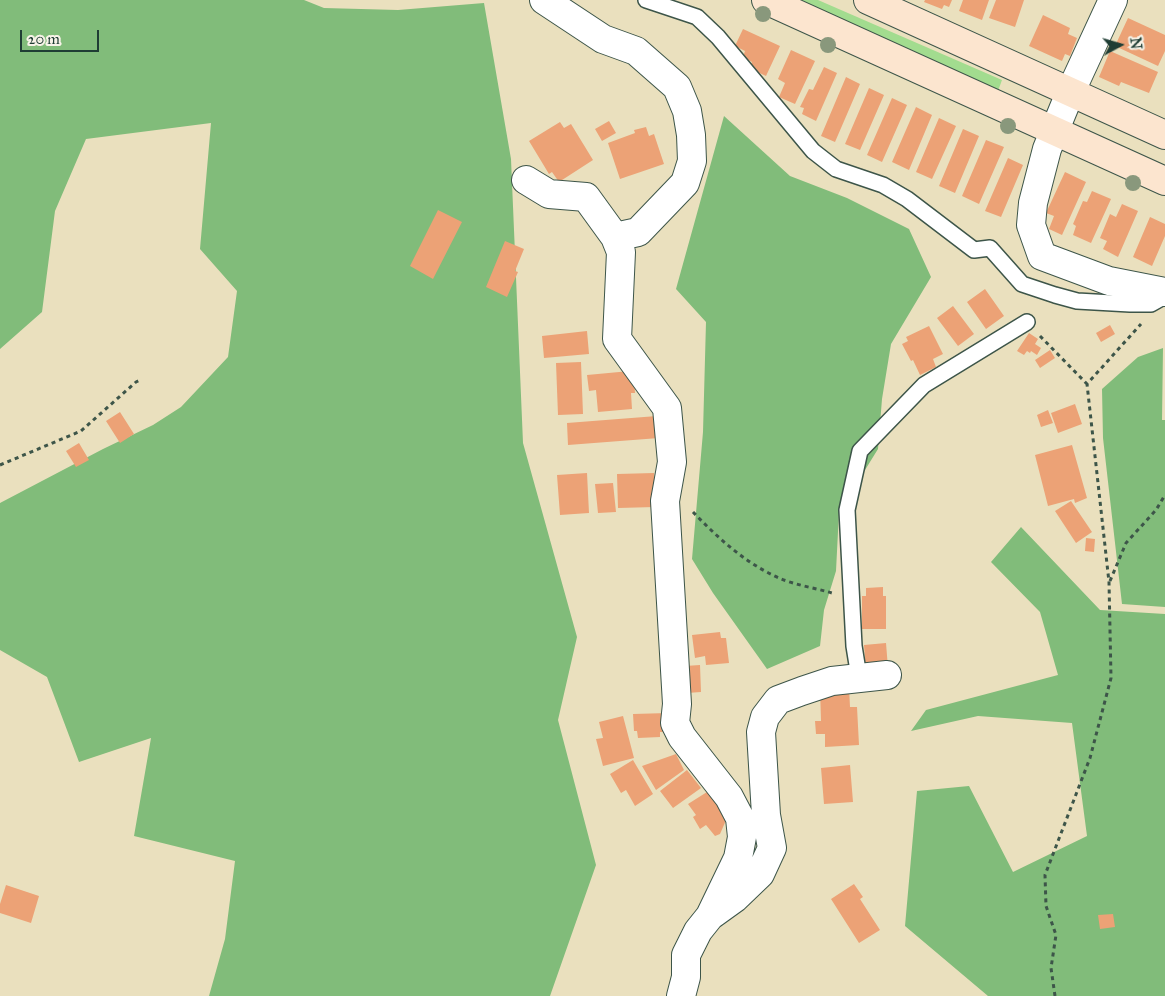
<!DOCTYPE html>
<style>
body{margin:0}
#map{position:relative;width:1165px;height:996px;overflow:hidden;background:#eae0be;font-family:"IM FELL Great Primer",serif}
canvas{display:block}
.north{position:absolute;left:1095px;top:20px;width:50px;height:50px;-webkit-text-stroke:4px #f7f3e8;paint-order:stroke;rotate:84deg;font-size:14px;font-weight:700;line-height:20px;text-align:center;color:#1f3d34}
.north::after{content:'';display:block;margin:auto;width:18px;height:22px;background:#1f3d34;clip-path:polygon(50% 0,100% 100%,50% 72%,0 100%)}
.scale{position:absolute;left:20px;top:30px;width:79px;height:22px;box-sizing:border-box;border:2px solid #1f3d34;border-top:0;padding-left:6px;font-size:15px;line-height:18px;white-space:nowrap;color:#1f3d34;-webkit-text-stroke:4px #f7f3e8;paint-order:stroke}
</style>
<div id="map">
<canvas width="1165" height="996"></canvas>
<div class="north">N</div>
<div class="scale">20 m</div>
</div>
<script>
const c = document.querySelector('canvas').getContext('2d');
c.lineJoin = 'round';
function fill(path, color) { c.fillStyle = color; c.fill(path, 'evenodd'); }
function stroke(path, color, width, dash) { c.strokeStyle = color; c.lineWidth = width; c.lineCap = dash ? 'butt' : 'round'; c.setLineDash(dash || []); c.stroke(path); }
const green = new Path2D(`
 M790,0H818L1002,80L998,91Z`);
const forest = new Path2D(`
 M0,0H304L324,8L398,10L484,3L511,159L523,443L577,637L558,720L596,865L550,996H209L225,939L235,861L134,836L151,738L79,762L47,677L0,650V503L103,449L153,425L181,407L228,357L237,291L200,249L211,123L86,139L55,211L42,312L0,349Z
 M724,116L790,176L847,198L909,229L931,277L891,344L882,399L878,449L839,512L836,571L824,610L820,646L767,669L713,593L692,559L703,432L706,322L676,289Z
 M1163,348L1162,420H1165V607L1122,604L1103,438L1102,389L1138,357Z
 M1021,527L1100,610L1165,614V996H988L905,926L917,791L969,786L1013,872L1087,836L1072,723L978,716L911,731L926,710L1058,675L1040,612L991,562Z`);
const building = new Path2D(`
 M925,0H952L949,7L944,5L942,9L924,2Z
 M963,0H989L982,20L959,11Z
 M996,0H1024L1015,27L989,18Z
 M1043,15L1070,28L1068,34L1077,38L1070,56L1065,54L1062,61L1029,46Z
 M1128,18L1165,35V51L1158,66L1115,46Z
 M743,29L780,46L766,76L749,68L752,62L743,57L745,51L735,46Z
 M791,50L815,61L795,104L779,97L785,83L778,79Z
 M1110,51L1158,72L1149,93L1121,82L1119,86L1099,77Z
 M824,67L837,73L816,121L802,114L804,108L800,107L809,89L813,90Z
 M846,77L860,84L835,142L821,136Z
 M869,88L884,95L860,150L845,144Z
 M892,98L907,105L882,162L867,155Z
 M916,107L932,115L909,170L892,162Z
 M939,118L956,126L932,179L916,172Z
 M609,121L616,133L602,141L595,129Z
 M560,122L564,128L571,124L593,160L559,182L552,172L549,174L529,141Z
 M646,127L649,136L654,134L664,164L620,179L608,143L635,133L634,130Z
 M963,129L979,136L955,193L939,186Z
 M986,140L1004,147L979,204L962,196Z
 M1008,158L1023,165L1001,217L985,211Z
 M1065,172L1086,182L1062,235L1049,229L1054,216L1046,213Z
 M1092,191L1111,199L1091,243L1073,235L1076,226L1073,224L1083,201L1087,202Z
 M1122,204L1138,211L1118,257L1103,249L1107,241L1100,238L1110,214L1116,217Z
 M438,210L462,222L433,279L410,266Z
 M1150,217L1165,224V236L1152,266L1133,257Z
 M505,241L524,249L515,271L518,272L507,297L486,287Z
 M985,289L1004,316L986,329L967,302Z
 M953,306L974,334L958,346L937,318Z
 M1110,325L1115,334L1101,342L1096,333Z
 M929,326L943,354L933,359L936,367L920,375L913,360L911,361L902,344L908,341L906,337Z
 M587,331L589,354L544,358L542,336Z
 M1029,333L1038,339L1035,344L1041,348L1037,355L1031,351L1030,353L1027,351L1024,355L1017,351Z
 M1050,350L1055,358L1040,368L1035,360Z
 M581,362L583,414L558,415L556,363Z
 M630,371L634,376L635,393H631L632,409L598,412L596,390L589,391L587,375Z
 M1075,404L1082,424L1058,433L1051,413Z
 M1048,410L1053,423L1041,427L1037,415Z
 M120,412L134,434L120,443L106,421Z
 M657,416L659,438L568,445L567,423Z
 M79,443L89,460L76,467L66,451Z
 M1072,445L1087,498L1075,503L1074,499L1048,506L1035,455Z
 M587,473L589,513L560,515L557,475Z
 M654,473L655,507L618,508L617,474Z
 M613,483L616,512L598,513L595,484Z
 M1071,501L1092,532L1076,543L1055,511Z
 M1086,538L1095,539L1094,552L1085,551Z
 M883,587V596H886V629H862V596H866V588Z
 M720,632L721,638H726L729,663L706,665L705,656L695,658L692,635Z
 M886,643L888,668L866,670L864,645Z
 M700,665L701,692L687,693L685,666Z
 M849,687L850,707H857L859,745L825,747V734H816L815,721H821L820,688Z
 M668,713V732H660V737L638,738L637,731H634L633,714Z
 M623,716L634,758L603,766L596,739L603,738L599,722Z
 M676,754L684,770L656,790L642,766Z
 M633,760L653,794L635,806L626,790L621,793L610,774Z
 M850,765L853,802L824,804L821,768Z
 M687,770L701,788L673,808L660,791Z
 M707,792L727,818L720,834L715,836L706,825L700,829L693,817L696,815L688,804Z
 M854,884L863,897L860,899L880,930L859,943L831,899Z
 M6,885L39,896L31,923L0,913V904Z
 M1113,914L1115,927L1100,929L1098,915Z`);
const path = new Path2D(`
 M1040,336L1087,384
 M0,465L81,431L136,382L140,380
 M693,512C718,538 745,563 779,578C795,585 815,588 832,593
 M1110,581L1126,543L1156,510L1165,495
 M1055,996L1051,968L1056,935L1046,906L1045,875L1090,758L1111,678L1109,582L1087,384L1141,324`);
const lane = new Path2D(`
 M646,0L697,17L718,37L813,151L836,169L883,185L907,199L974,250L990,248L1022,284L1055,295L1077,301L1130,304H1151L1165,296
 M859,677L854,646L847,510L860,451L924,385L1027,322`);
const street = new Path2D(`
 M1113,0L1070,93L1047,149L1033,203L1031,225L1042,256L1109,281L1165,292
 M526,180L549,194L586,197L615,237L638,232L685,183L692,161L691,135L687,111L677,87L636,51L603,39L544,0
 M615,237L621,252L617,339L667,408L672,462L665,501L677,704L675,723L682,737L729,797L740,818L742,837L738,858L710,916
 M681,996L686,977V955L698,931L710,916L735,898L760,874L772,848L766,815L761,732L765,717L778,700L802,691L832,681L887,675`);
const secondary = new Path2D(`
 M766,0L1165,181
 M868,0L1165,135`);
const trees = [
 [763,14],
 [828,45],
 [1008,126],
 [1133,183]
];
fill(green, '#a2dc8f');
fill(forest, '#81bc7a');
fill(building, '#eca276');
stroke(lane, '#3d5549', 18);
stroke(street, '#3d5549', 30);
stroke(secondary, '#3d5549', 30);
stroke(path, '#3d5549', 3, [4, 4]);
stroke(lane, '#fff', 15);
stroke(street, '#fff', 28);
stroke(secondary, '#fce5cf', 28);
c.fillStyle = '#89987c';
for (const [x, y] of trees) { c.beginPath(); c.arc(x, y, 8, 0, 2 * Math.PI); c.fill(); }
</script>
